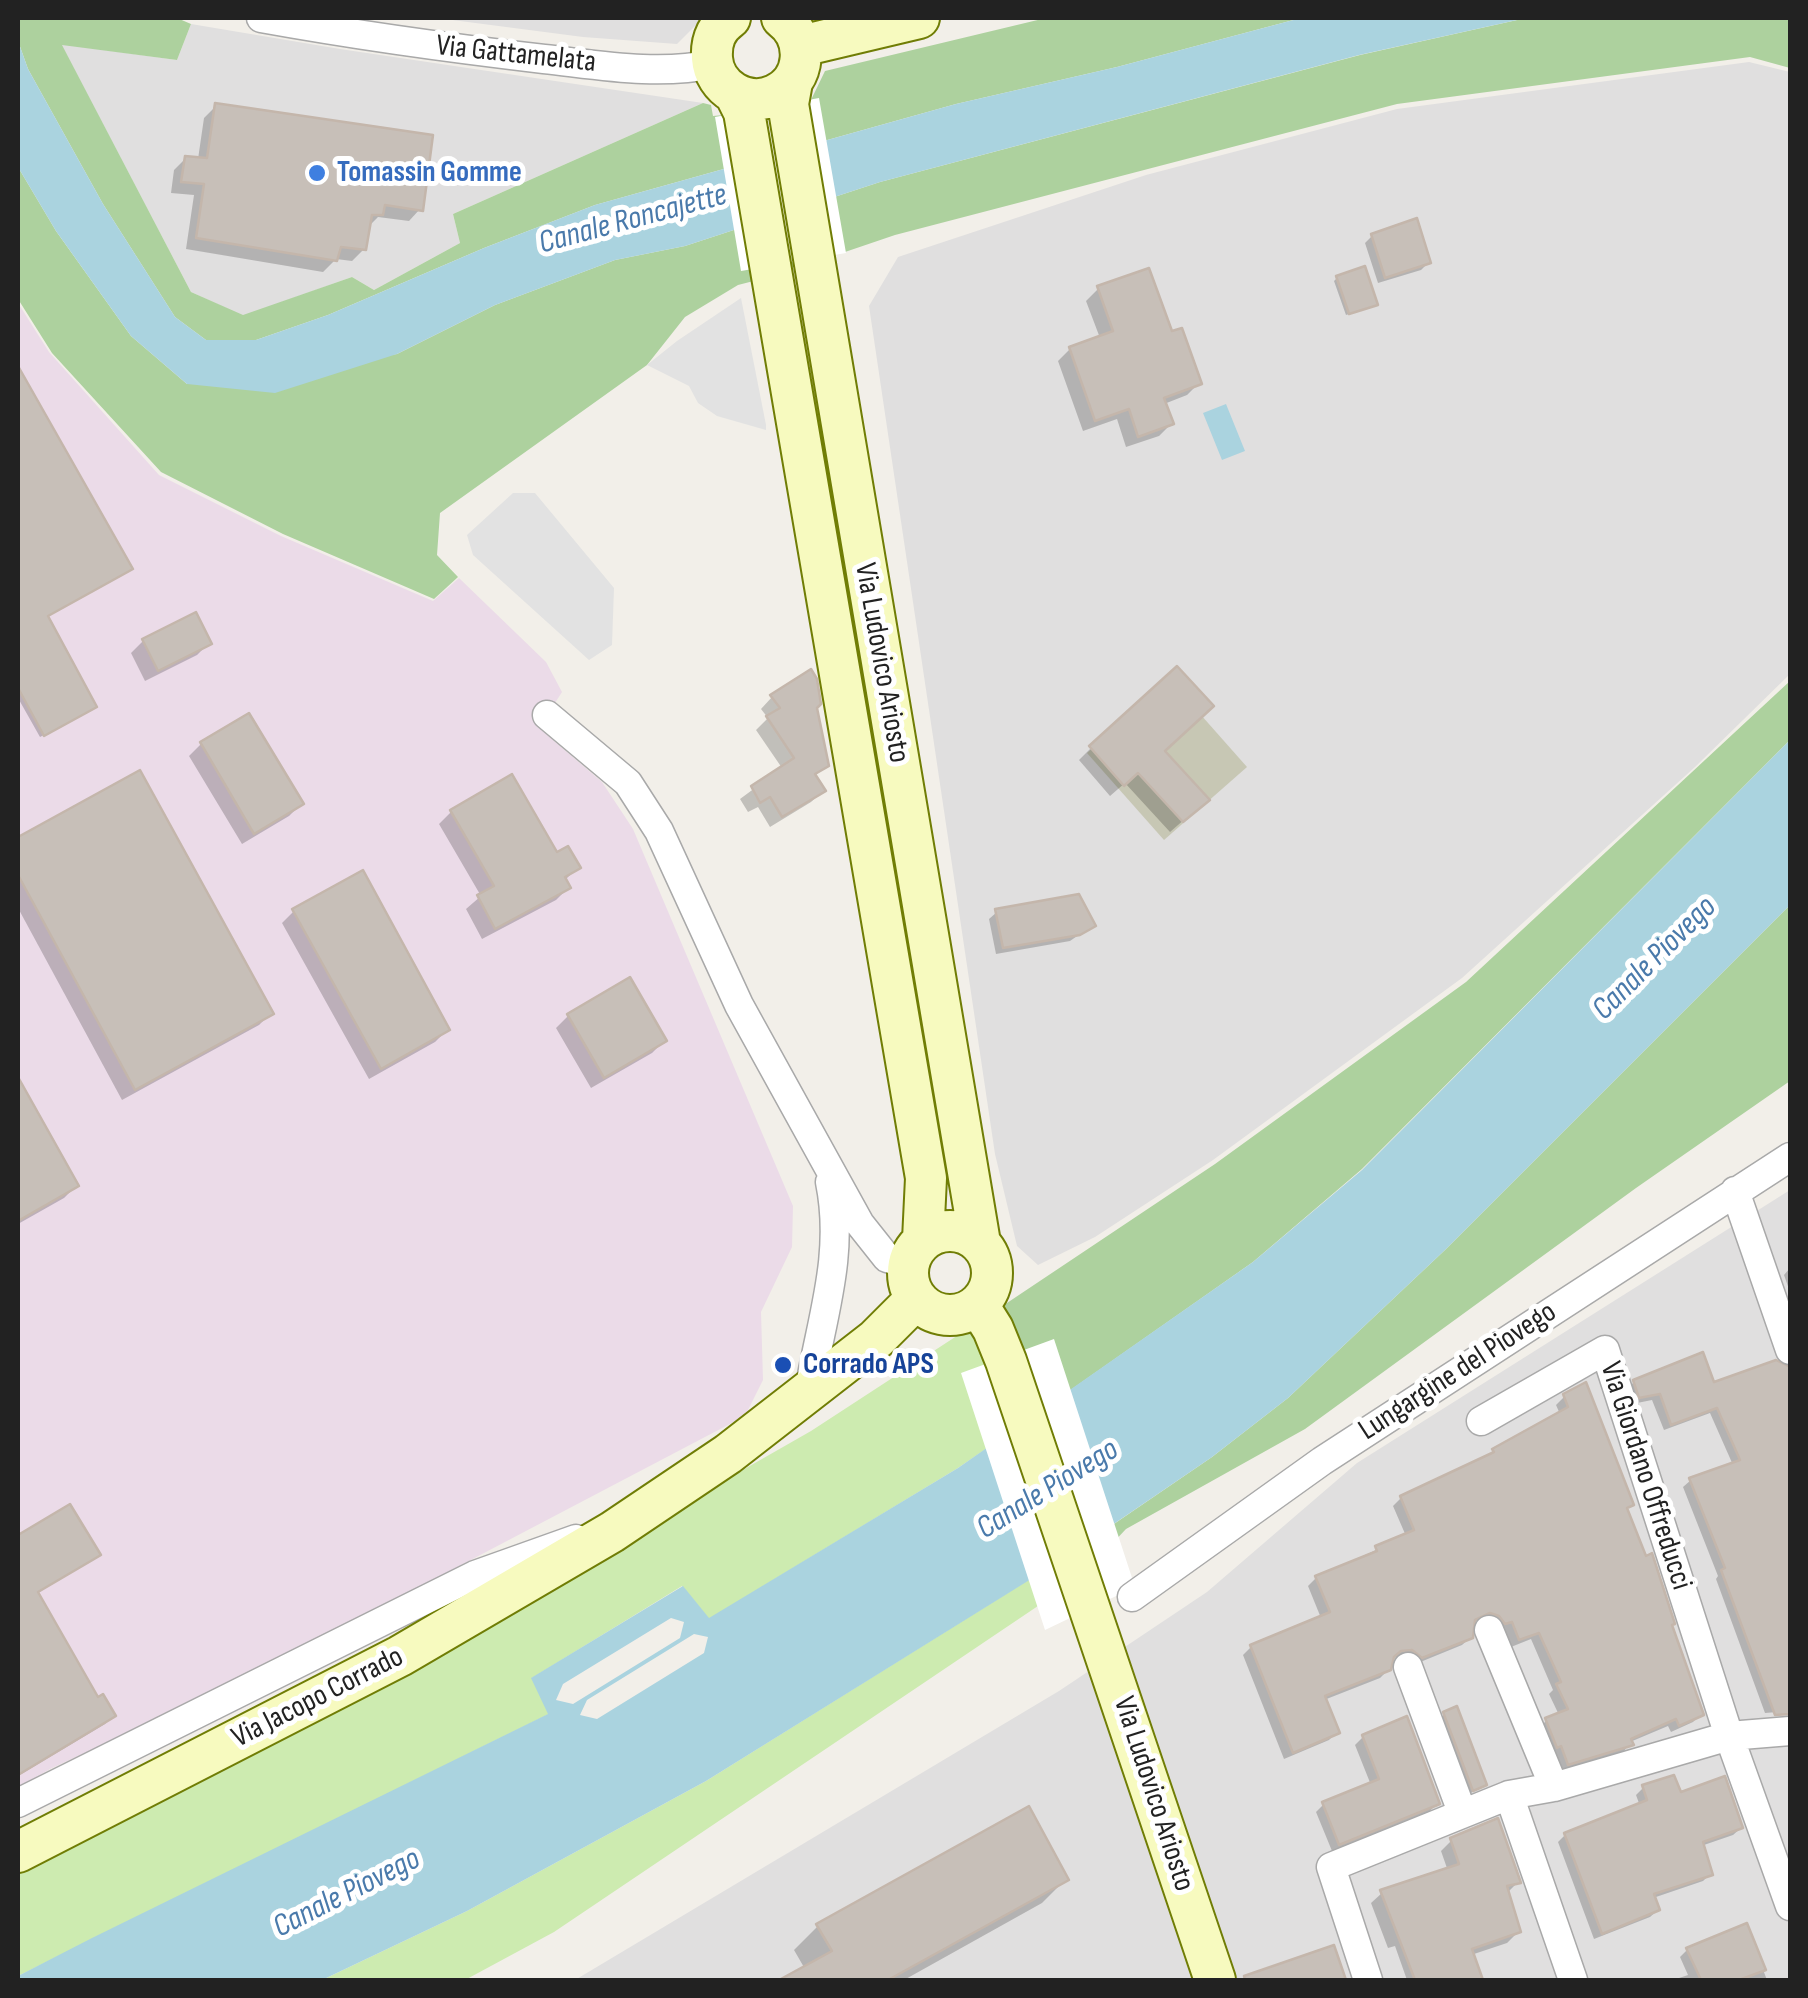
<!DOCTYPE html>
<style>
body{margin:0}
#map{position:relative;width:1808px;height:1998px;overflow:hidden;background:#f2efe9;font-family:"Sofia Sans Condensed",sans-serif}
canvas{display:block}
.frame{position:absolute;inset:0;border:20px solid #222;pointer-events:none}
</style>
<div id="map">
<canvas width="1808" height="1998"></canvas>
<div class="frame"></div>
</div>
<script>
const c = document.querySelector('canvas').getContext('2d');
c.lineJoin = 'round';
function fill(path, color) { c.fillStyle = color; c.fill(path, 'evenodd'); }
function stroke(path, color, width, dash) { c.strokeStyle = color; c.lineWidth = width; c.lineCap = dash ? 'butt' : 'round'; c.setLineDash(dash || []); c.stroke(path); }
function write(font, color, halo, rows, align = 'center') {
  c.font = font + ' "Sofia Sans Condensed",sans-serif'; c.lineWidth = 10; c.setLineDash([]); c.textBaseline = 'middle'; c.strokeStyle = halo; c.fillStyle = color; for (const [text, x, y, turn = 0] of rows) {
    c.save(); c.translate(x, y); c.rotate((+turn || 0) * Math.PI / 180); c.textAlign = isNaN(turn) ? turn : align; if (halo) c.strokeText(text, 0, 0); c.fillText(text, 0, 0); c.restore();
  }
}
const residential = new Path2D(`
 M437,18H703L677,44L583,37Z
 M191,24L340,49L703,103L453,214L460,243L374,290L352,277L243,316L191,292L61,44L177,60Z
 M1749,62L1790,72V674L1695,767L1462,978L1213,1160L1095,1237L1038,1265L1017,1246L995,1154L869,306L898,257L1146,175L1397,109Z
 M1790,1190V1980H575L1059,1691L1207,1592L1357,1463Z`);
const industrial = new Path2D(`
 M18,303L49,352L159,475L281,536L433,601L459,578L546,662L562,692L539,728L602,782L633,829L793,1206L792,1247L761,1312L763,1380L745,1416L244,1679L50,1769L18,1788Z`);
const construction = new Path2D(`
 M1170,680L1247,767L1164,840L1087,753Z`);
const grass = new Path2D(`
 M992,1313L1025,1422L958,1468L709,1619L682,1586L532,1678L549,1714L18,1976V1874L262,1745L622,1547L734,1475L811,1431Z
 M1070,1554L1078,1579L554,1932L465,1980H322L467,1911L706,1781Z`);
const forest = new Path2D(`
 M18,18H177L191,24L177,60L62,45L191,292L243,315L352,277L374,290L460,243L453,214L703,103L711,105L713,116L767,111L810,102L825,71L1046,18H1301L1117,67L956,104L595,205L484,248L328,315L256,340H206L175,317L103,204L28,69L18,41Z
 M1526,18H1790V68L1750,57L1397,104L895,235L845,252L811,259L773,276L738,285L685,317L647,365L440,513L437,555L458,577L434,599L283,534L161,472L52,353L18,299V167L56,231L131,336L187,384L397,354L495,305L615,260L685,246L880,182L1360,55Z
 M1790,681V740L1362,1169L1253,1262L1025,1422L992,1313L1215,1164L1466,982Z
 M1790,905V1081L1636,1188L1305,1429L1126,1529L1081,1577L1070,1554L1212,1457L1288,1398L1446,1249Z`);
const parking = new Path2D(`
 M741,298L766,425V430L717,416L698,403L689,386L647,365L677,341Z
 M513,493H535L614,588L612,645L589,660L473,555L467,535Z`);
const water = new Path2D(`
 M1301,18H1526L1359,55L880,182L685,246L615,260L495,305L397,354L275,393L187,384L131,336L56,231L18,167V41L28,69L103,204L175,317L206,340H256L328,315L484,248L595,205L956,104L1117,67Z
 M1226,404L1245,451L1222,460L1203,413Z
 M1790,740V905L1446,1249L1288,1398L1212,1457L1052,1566L706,1781L467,1911L322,1980H18V1976L92,1938L548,1714L531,1678L683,1586L709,1618L958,1468L1253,1262L1362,1170ZM671,1618L684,1622L680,1638L573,1704L556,1700L563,1684ZM694,1634L708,1637L704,1653L597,1719L580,1715L587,1700Z`);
const pier = new Path2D(`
 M819,98L846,253L741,271L715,117Z
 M1054,1339L1135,1587L1045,1630L961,1373Z`);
const shadow = new Path2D(`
 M216,106L420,209L409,221L378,217L369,226L364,249L352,261L336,259L323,272L186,249L194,195L171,193L174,170L186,158L198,159L204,118Z
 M1372,236L1428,263L1421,270L1378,283L1365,243Z
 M1337,278L1375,304L1346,315L1334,281Z
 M1098,289L1171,335L1199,383L1187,395L1164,404L1171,424L1159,436L1126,447L1117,419L1083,431L1058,361L1070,349L1100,338L1086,301Z
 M18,371L130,568L46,617L91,710L40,737L18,698Z
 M143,641L209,643L197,655L145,681L131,653Z
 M772,697L826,765L814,777L823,791L811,802L770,827L758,807L748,812L740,799L782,768L756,730L768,718L761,709Z
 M201,744L301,804L289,816L242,844L189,756Z
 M1091,748L1162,751L1194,811L1170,832L1125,783L1110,796L1079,760Z
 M139,773L271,1013L259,1025L122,1100L18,908V840Z
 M451,812L578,867L564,881L568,888L556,900L482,939L466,909L481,896L439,824Z
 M294,911L447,1030L435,1042L369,1079L282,923Z
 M997,912L1093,925L1070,941L996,954L989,919Z
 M568,1016L664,1041L652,1053L591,1088L556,1028Z
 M18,1082L76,1186L64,1198L18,1224Z
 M1790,1268V1292L1784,1275Z
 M1785,1369H1790V1396L1787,1399L1790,1409V1711L1765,1713L1716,1579L1718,1576L1683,1487L1691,1480L1733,1465L1710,1413L1664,1430L1652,1400L1632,1404L1627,1389L1634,1382L1713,1385Z
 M1565,1396L1631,1504L1625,1510L1701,1714L1693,1722L1671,1732L1668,1726L1630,1742L1623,1753L1560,1771L1538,1729L1546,1721L1559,1715L1549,1694L1553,1690L1531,1639L1511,1647L1504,1630L1483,1620L1474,1621L1471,1637L1462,1645L1413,1665L1403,1657L1391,1658L1389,1669L1380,1678L1324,1700L1337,1732L1329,1740L1284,1759L1243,1655L1251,1647L1321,1618L1308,1586L1316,1578L1406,1536L1393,1506L1401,1498L1486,1458L1494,1451L1560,1414L1556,1405Z
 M69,1507L98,1555L36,1594L97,1700L113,1716L105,1724L18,1776V1538Z
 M1445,1714L1484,1785L1466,1796L1438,1720Z
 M1363,1737L1437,1803L1430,1811L1332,1851L1316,1812L1324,1804L1371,1785L1355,1745Z
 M1643,1788L1679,1795L1741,1828L1733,1835L1701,1846L1710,1874L1703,1881L1653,1898L1658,1910L1650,1917L1594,1939L1558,1842L1565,1835L1640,1806L1636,1795Z
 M1452,1840L1518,1882L1506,1894L1518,1932L1507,1943L1471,1955L1480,1980H1407L1395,1946L1388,1948L1371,1903L1382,1893L1448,1871L1441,1851Z
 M1066,1879L1042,1903L904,1980H785L805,1969L794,1950L818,1926Z
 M1746,1926L1767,1980H1673L1688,1975L1680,1957L1687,1950Z`);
const building = new Path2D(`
 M215,103L433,135L423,211L385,205L383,215H372L366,250L341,247L337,261L196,238L204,184L181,182L185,156L207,158Z
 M1417,218L1431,263L1385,278L1371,234Z
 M1365,266L1378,305L1349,314L1336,276Z
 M1149,268L1172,331L1182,328L1202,384L1164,398L1174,424L1138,437L1129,409L1095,421L1069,347L1113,331L1097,286Z
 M18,366L133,569L48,616L97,707L44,736L18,688Z
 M196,612L212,644L158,671L142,639Z
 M1177,666L1214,706L1165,751L1210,800L1183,822L1138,773L1124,786L1089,746Z
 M811,669L817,679L821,704L817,708L829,766L815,774L826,791L782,817L770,797L760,803L751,786L794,758L766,716L780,708L770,695Z
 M249,713L304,804L254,834L200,742Z
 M140,770L274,1014L135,1090L18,875V837Z
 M512,774L557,852L568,846L581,868L565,877L571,888L495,929L477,895L494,886L450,810Z
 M363,870L450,1030L381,1069L292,909Z
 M1079,894L1096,926L1080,935L1003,948L995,909Z
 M630,977L667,1041L604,1078L567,1014Z
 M18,1077L79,1186L18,1221Z
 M1703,1352L1714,1382L1776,1360L1790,1367V1714L1775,1715L1721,1570L1725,1568L1689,1478L1740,1460L1717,1408L1671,1425L1660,1394L1639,1398L1633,1380Z
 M1586,1382L1634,1505L1627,1508L1646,1556L1652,1553L1675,1624L1672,1625L1704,1715L1679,1726L1676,1719L1631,1739L1634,1745L1568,1765L1561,1746L1557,1748L1545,1718L1568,1709L1556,1684L1561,1682L1539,1633L1519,1640L1512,1622L1505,1624L1499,1616L1490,1613L1475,1620L1473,1638L1422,1658L1412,1650L1401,1651L1394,1657L1391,1670L1325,1696L1340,1733L1293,1753L1250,1645L1330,1612L1315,1576L1377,1551L1375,1546L1414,1530L1400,1496L1494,1452L1492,1449L1568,1407L1563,1394Z
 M70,1504L101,1555L38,1592L98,1697L103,1694L116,1716L18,1775V1535Z
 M1457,1706L1487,1785L1473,1791L1443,1712Z
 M1407,1716L1440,1804L1339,1845L1322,1802L1379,1779L1362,1735Z
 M1674,1775L1681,1792L1725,1776L1743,1828L1703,1842L1713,1875L1654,1894L1660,1910L1602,1934L1564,1833L1647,1800L1642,1785Z
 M1029,1806L1069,1880L888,1980H779L832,1951L816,1924Z
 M1498,1818L1521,1883L1507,1886L1521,1932L1472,1949L1483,1980H1415L1380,1890L1459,1864L1450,1838Z
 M1747,1923L1766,1970L1739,1980H1701L1686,1948Z
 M1334,1945L1346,1980H1245L1244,1976Z`);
const minor = new Path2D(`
 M261,18C355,35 449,48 544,59C599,65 657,76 713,64
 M547,715L628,783L659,831L739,1005L860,1224L887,1258L909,1264
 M1735,1191L1790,1350
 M809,1392C821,1319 845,1256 830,1182
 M1481,1421L1605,1350L1729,1736L1790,1906
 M1132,1597L1322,1461L1790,1157
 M1489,1630L1554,1787
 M1408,1667L1462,1812
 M1509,1795L1573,1980
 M18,1803L475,1575L576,1539
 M1368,1980L1331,1867L1509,1795L1554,1787L1729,1736L1790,1731`);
const secondary = new Path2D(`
 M730,18C716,28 711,41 712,58C714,88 747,108 775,95C807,80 809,38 782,18
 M801,46L919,18
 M792,82L788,104L980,1243
 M735,94L744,112L926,1178L923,1240
 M908 1273a42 42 0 1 1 84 0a42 42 0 1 1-84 0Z
 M978,1305L993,1329L1006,1361L1215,1980
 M18,1852L400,1656L612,1532L728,1454L876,1339L916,1299`);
const markers = [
 [317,173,10,"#3f7fe0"],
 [783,1365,10,"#1a4fb4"]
];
const streetNames = [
 ["Via Gattamelata",516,55,6],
 ["Via Ludovico Ariosto",881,663,80],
 ["Lungargine del Piovego",1458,1372,-33],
 ["Via Giordano Offreducci",1645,1476,72],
 ["Via Jacopo Corrado",318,1698,-27],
 ["Via Ludovico Ariosto",1153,1794,72]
];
const shopNames = [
 ["Tomassin Gomme",337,173]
];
const transitNames = [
 ["Corrado APS",803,1365]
];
const waterNames = [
 ["Canale Roncajette",633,220,-15],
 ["Canale Piovego",1655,959,-45],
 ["Canale Piovego",1048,1490,-32],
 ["Canale Piovego",347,1894,-27]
];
fill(residential, '#e0dfdf');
fill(industrial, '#ebdbe8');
fill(construction, '#c7c7b4');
fill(grass, '#cdebb0');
fill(forest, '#add19e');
fill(parking, '#e2e2e2');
fill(water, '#aad3df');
fill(pier, '#fff');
fill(shadow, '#0003');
fill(building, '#c7bfb8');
stroke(building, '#c4b6ab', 2.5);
stroke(minor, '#a9a9a9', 31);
stroke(secondary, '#707d05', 44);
stroke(minor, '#fff', 28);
stroke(secondary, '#f7fabf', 40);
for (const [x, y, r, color] of markers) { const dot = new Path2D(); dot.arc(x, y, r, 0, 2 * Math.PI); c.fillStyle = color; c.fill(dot); stroke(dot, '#fff', 4); }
write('30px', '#222', '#fff', streetNames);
write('bold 30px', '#366cbe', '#fff', shopNames, 'left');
write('bold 30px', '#164399', '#fff', transitNames, 'left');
write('italic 32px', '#4a7aab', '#fff', waterNames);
</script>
